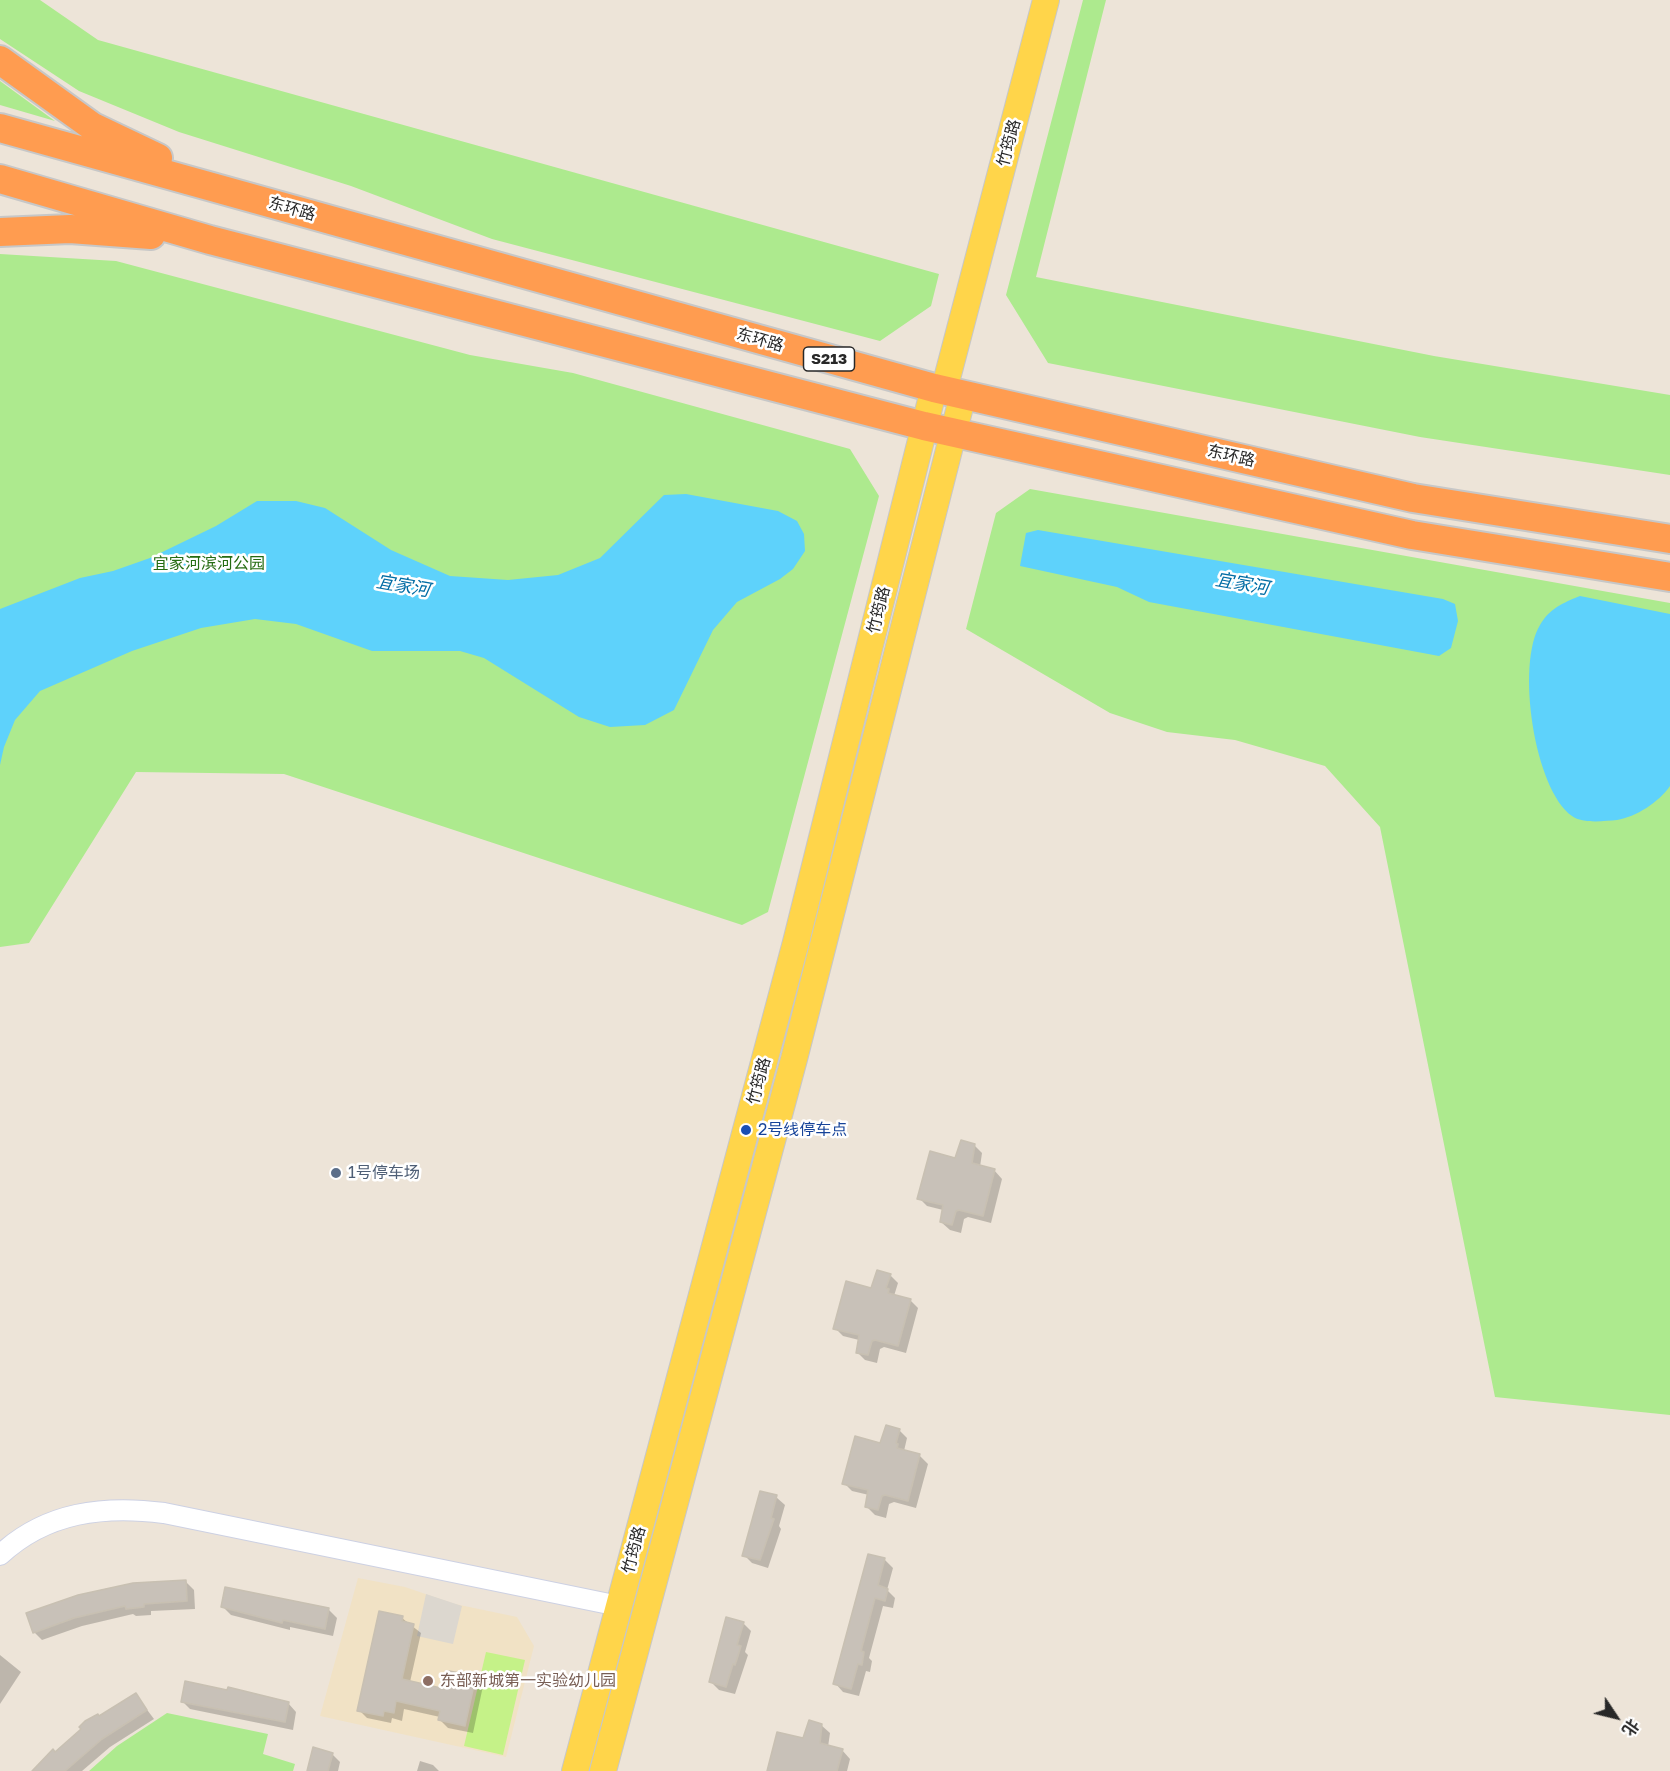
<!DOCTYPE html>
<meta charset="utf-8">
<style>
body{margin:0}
#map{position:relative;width:1670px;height:1771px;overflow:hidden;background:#ede4d8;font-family:"Golos Text","Noto Sans SC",sans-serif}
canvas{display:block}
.north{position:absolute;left:1586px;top:1687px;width:60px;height:60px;-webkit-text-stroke:4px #fff;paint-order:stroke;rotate:125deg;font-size:16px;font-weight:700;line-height:24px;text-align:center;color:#282828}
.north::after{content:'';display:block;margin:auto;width:21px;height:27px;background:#282828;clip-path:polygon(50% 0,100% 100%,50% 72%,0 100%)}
</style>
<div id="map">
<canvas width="1670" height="1771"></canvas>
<div class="north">北</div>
</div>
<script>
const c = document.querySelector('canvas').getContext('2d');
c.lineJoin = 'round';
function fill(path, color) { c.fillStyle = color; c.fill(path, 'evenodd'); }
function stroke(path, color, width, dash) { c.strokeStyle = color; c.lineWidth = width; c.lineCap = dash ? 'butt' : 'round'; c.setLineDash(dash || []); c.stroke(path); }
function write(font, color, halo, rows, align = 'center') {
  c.font = font + ' "Golos Text","Noto Sans SC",sans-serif'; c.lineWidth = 5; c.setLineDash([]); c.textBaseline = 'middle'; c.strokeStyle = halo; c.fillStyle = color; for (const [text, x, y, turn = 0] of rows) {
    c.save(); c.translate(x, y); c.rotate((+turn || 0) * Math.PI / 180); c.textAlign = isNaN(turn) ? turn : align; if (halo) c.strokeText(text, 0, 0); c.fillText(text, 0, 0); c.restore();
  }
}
const education = new Path2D(`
 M358,1578L405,1587L455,1604L517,1617L534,1646L506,1757L320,1716Z`);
const green = new Path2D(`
 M0,0H40L98,40L939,274L931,306L880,341L492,239L351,186L179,132L79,91L0,39Z
 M1083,0H1106L1036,277L1434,356L1670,395V475L1420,437L1048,363L1006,295Z
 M0,81L55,121L0,105Z
 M0,254L116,261L470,355L573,373L850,449L879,496L768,912L742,925L284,774L136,772L29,943L0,947Z
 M1030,489L1670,603V1415L1495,1397L1380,827L1325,766L1235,740L1167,732L1110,713L966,629L996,513Z
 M167,1713L268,1734L263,1754L295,1764L293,1771H89L117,1746Z`);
const pitch = new Path2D(`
 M486,1652L525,1660L503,1755L464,1746Z`);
const plaza = new Path2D(`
 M426,1594L462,1606L453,1644L417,1636Z`);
const water = new Path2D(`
 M686,494L778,511L797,521L804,534L805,551L793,569L780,579L737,602L713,630L674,710L645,725L610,727L579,717L484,658L460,651H372L296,624L255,619L201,628L132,651L40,691L15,720L4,747L0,765V609L80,578L113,571L150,558L216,526L257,501H296L325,508L391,550L450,576L508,580L558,575L600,558L664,495Z
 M1038,530L1443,599L1455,604L1458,621L1451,648L1439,656L1149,602L1117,587L1020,566L1026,533Z
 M1580,596L1670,614V786C1659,802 1636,817 1617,820C1604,821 1583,824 1572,816C1534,789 1516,664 1540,625C1550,608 1563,603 1580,596Z`);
const shadow = new Path2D(`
 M974,1145L982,1153L980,1167L994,1170L1002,1179L991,1223L968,1217L964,1219L961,1233L950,1230L941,1222L943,1210L927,1206L919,1198Z
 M890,1275L898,1283L894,1296L910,1300L918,1308L906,1353L884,1347L880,1349L877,1363L865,1360L857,1352L859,1340L843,1336L835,1328Z
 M899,1430L907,1438L904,1451L919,1455L928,1464L916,1508L894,1502L889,1504L886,1518L875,1515L867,1507L869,1495L852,1491L844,1483Z
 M776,1497L785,1505L779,1526L781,1529L768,1568L752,1563L744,1555Z
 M884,1559L893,1568L887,1590L895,1598L893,1608L883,1606L869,1658L872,1661L870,1672L866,1671L859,1696L843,1692L835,1683Z
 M186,1582L194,1590L195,1609L151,1611V1615L136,1616L133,1614L82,1626L42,1640L34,1632L28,1614Z
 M223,1607L329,1610L337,1618L333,1636L290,1627V1630L231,1615Z
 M402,1618L421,1633L410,1682L446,1690L475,1678L483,1686L473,1733L448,1728L440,1720V1717L404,1709L402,1721L392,1718L391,1723L367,1718L359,1710Z
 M743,1623L751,1631L745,1652L748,1655L735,1694L719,1690L711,1682Z
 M0,1655L21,1672L0,1704Z
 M186,1683L247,1693L288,1703L296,1712L293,1730L190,1709L182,1701Z
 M136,1695L154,1719L110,1747L82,1771H38L43,1761L83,1729Z
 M821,1725L830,1733L828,1747L842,1750L850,1759L847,1771H768Z
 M332,1754L340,1762L338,1771H308Z
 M420,1761L433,1765L439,1771H417Z`);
const building = new Path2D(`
 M961,1140L975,1144L972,1163L995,1169L983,1216L959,1210L956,1211L952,1225L940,1222L943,1205L917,1199L930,1151L955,1158Z
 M877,1270L891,1274L886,1288L889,1289L888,1293L911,1299L898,1346L875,1340L872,1341L868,1355L856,1353L859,1335L833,1329L846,1281L871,1288Z
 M886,1425L900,1429L896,1443L898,1444L897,1448L920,1454L908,1501L885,1495L882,1496L878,1510L865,1507L868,1490L842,1484L855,1436L880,1443Z
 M760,1491L777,1495L771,1518L774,1519L760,1560L742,1556Z
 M868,1554L885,1558L878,1585L888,1589L885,1601L875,1598L861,1651L864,1652L862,1665L858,1664L851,1689L833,1684Z
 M186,1580L187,1601L144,1604V1607L126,1609L125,1606L74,1618L33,1633L26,1613L78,1595L133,1583Z
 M225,1587L329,1608L325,1629L283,1620L282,1623L221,1607Z
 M379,1611L403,1616L402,1621L414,1624L402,1679L445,1689L449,1671L476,1676L465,1726L438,1720L440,1711L396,1701L394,1713L384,1711L383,1716L357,1711Z
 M726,1617L744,1622L737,1645L741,1646L737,1659L735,1665L733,1664L726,1687L709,1682Z
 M185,1681L227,1690L228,1687L289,1702L285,1722L181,1702Z
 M136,1693L147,1710L102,1739L65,1771H32L53,1749L55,1752L81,1729L79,1727L85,1721L98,1714L99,1716Z
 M809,1720L822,1724L820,1743L843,1749L837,1771H767L777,1732L803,1738Z
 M313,1747L333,1753L328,1771H307Z`);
const minor = new Path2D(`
 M0,1555C46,1512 104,1505 164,1513L619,1606`);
const major = new Path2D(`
 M944,390L1046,0
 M575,1771L796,942L934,388
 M603,1771L794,1059L963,395`);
const highway = new Path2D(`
 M0,60L93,127L158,158
 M0,128L934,388L1413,498L1670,539
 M0,179L210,240L924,426L1412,535L1670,577
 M0,232L70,229L151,235`);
const markers = [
 [746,1130,6,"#1a4fb4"],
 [336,1173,6,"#5c6f8a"],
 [428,1681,6,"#8d6e63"]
];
const shields = [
 [829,359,51]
];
const shieldNames = [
 ["S213",829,359]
];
const streetNames = [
 ["竹筠路",1009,143,-75],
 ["东环路",292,209,16],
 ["东环路",760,340,16],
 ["东环路",1231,456,13],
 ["竹筠路",879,610,-76],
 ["竹筠路",759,1081,-75],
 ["竹筠路",634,1550,-75]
];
const parkNames = [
 ["宜家河滨河公园",209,564]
];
const transitNames = [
 ["2号线停车点",758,1130]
];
const serviceNames = [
 ["1号停车场",348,1173]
];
const educationNames = [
 ["东部新城第一实验幼儿园",440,1681]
];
const waterNames = [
 ["宜家河",1242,584,10],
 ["宜家河",403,586,10]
];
fill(education, '#f1e2c5');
fill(green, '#adea8e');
fill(pitch, '#c5f288');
fill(plaza, '#dcd7cf');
fill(water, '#5ed2fb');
fill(shadow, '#0003');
fill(building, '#c8c1b8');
stroke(building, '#c8c0b2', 1.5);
stroke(minor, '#cdd1e3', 22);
stroke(major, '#c7c7c7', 28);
stroke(highway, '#c7c7c7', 32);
stroke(minor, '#fff', 20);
stroke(major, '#ffd54a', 26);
stroke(highway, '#ff9c50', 28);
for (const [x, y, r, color] of markers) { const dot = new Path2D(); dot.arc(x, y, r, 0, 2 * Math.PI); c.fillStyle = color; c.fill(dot); stroke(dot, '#fff', 2); }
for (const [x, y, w] of shields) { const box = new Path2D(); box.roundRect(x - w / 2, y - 12, w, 24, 4.5); c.fillStyle = '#fff'; c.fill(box); stroke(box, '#282828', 1.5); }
write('bold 15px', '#282828', null, shieldNames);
write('16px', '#282828', '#fff', streetNames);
write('16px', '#256c12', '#fff', parkNames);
write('16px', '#164399', '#fff', transitNames, 'left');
write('16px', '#4e5e75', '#fff', serviceNames, 'left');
write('16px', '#785e54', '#fff', educationNames, 'left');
write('italic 18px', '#006ca4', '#fff', waterNames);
</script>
